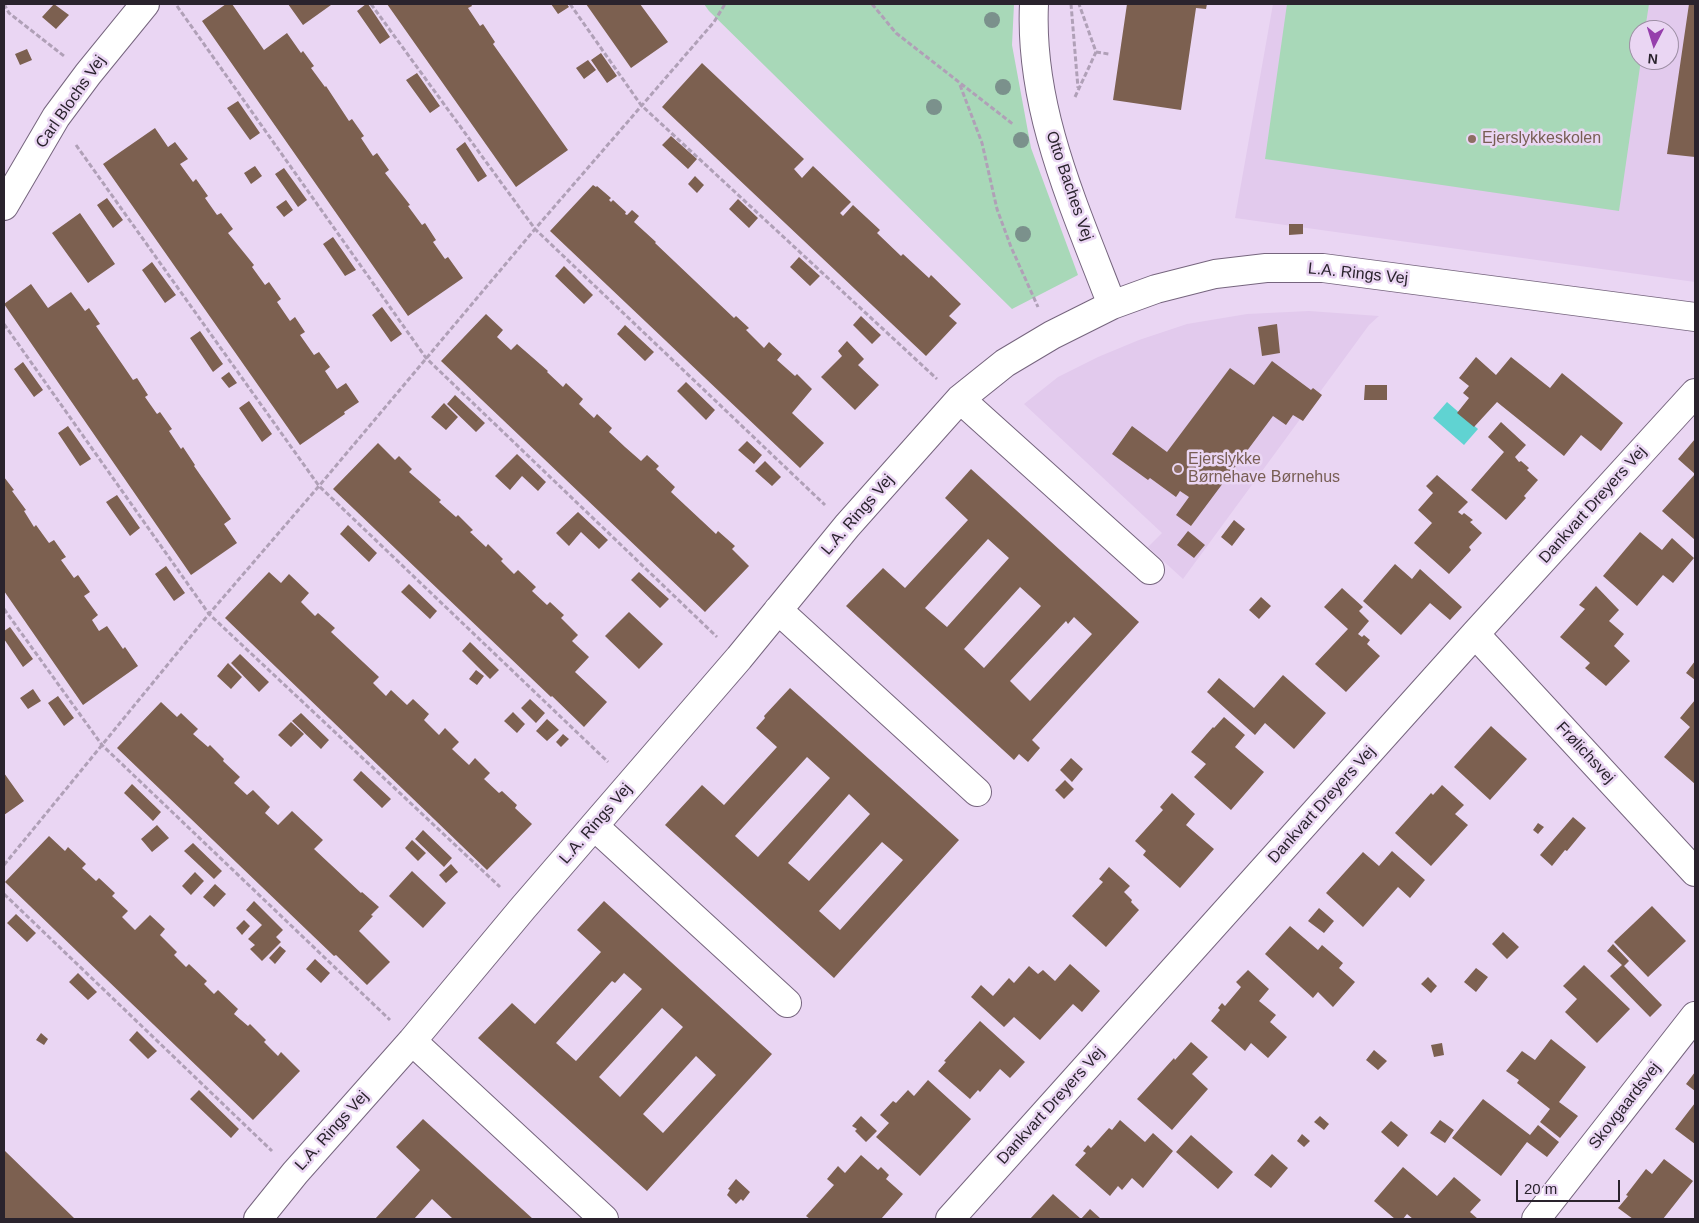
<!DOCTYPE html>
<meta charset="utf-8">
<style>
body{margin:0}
#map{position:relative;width:1699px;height:1223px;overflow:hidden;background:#ead6f3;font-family:Arial,sans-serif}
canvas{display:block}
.frame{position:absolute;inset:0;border:5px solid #2a232d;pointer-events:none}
.north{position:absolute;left:1629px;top:20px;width:50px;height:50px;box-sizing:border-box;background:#ead6f3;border:1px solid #9d8ea4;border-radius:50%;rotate:185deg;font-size:14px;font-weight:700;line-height:20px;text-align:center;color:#2a232d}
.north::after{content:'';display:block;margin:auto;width:18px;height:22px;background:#963fac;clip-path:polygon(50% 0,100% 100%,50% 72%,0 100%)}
.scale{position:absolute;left:1516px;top:1180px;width:104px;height:22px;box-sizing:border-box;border:2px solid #2a232d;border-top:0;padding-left:6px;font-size:15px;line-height:18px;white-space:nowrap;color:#2a232d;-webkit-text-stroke:4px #ead6f3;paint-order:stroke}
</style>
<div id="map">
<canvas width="1699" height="1223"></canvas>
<div class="frame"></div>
<div class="north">N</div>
<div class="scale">20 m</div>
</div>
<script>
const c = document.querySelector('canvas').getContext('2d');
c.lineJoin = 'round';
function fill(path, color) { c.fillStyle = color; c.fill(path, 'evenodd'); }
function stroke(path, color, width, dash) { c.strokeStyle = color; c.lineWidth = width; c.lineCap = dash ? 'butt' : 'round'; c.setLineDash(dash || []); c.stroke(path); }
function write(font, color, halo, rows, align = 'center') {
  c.font = font + ' Arial,sans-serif'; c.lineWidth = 5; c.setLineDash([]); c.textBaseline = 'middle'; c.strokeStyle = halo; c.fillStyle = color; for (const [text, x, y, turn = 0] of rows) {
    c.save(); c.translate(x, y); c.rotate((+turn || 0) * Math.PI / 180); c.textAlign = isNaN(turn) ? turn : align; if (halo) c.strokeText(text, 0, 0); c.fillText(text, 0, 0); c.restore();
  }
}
const built = new Path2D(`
 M1273,4H1695V282L1235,218ZM1639,30H1669V60H1639Z
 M1309,311L1379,316L1369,325L1183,579L1148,547L1162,533L1024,404L1058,377L1098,357L1139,340L1187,324L1247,314Z`);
const green = new Path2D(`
 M704,4H1014L1012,45L1031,148L1078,275L1012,309L709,11Z
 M1287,4H1649L1645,30H1639V60H1641L1619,211L1265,159Z`);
const water = new Path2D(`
 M1447,402L1478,429L1464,445L1433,418Z`);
const building = new Path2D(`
 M54,4L69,15L56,29L42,17Z
 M226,4H232L264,50L287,33L301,53L303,51L314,66L311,68L325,87L326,86L349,121L352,119L364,136L361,138L373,156L377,153L389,170L385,173L410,205L408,206L422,225L425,223L436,240L433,242L445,259L448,257L463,278L408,316L202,21Z
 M288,4H330L331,5L303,25Z
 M366,4H368L390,37L380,44L357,11Z
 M387,4H471L472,6L468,8L480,26L483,24L495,42L493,44L568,150L516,187Z
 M551,4H567L569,7L558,14Z
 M586,4H640L668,42L631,68Z
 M1127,4H1207L1206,9L1196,8L1181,110L1113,100Z
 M1689,4H1695V157L1667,154Z
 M27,49L32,60L20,65L15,54Z
 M601,53L617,76L607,83L591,60Z
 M588,60L596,70L584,79L576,68Z
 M702,63L804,159L794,169L802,178L813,166L851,202L840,213L843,216L853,205L880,230L877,233L901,256L903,254L929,278L931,275L961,304L949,316L957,323L926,356L662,107Z
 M417,73L440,106L430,113L406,80Z
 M238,101L260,133L250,140L227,108Z
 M155,128L168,147L175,142L188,159L180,164L193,182L196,179L208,196L205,198L217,215L221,213L233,229L228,233L254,265L252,267L265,285L269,282L281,299L277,302L290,321L295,317L305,332L300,335L314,355L319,352L330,367L325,371L337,389L346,383L359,402L344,412L345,414L300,445L103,164Z
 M671,136L697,159L688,169L662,145Z
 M465,142L487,176L478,182L456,149Z
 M255,166L262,176L251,184L244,173Z
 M284,168L307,200L298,207L275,174Z
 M695,176L704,185L697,193L688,184Z
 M593,185L596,187L597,186L611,198L609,200L611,202L613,200L626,212L625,214L627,215L632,210L639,216L634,222L656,242L655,243L734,318L736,316L749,328L746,330L764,348L769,342L782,354L777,360L795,376L797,374L812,389L792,413L824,443L800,468L550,231Z
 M107,198L123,220L113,228L97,205Z
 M738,199L758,218L749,228L729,209Z
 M286,200L293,210L284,217L276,207Z
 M80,213L115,264L88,283L52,233Z
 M1289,224H1303V234L1289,235Z
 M333,237L356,270L345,276L323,244Z
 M799,257L820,276L810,286L790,267Z
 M152,262L176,295L165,303L142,270Z
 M564,266L593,295L584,304L555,276Z
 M31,284L48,308L71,292L85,311L89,308L100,324L96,326L133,380L137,378L148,395L145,397L157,414L160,412L172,429L169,431L181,449L183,447L195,465L194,466L231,519L224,524L237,543L191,575L4,304Z
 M382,307L402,334L391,342L372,315Z
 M486,314L503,330L497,337L511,350L517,344L548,371L547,372L563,387L566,383L583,399L579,404L594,418L597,414L612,428L609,432L625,447L641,461L647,455L659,466L656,469L675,487L671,492L716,534L718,531L735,546L732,549L749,566L705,612L441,361Z
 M861,316L881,335L872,344L853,325Z
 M1277,324L1280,353L1262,356L1258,327Z
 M625,325L654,352L645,361L617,334Z
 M200,331L223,364L213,372L190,338Z
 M847,341L864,359L858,365L879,385L855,410L821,377L842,356L838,351Z
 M1476,357L1496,375L1511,357L1550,388L1562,373L1623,423L1601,451L1581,435L1564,456L1497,402L1474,427L1457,413L1469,398L1463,393L1469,386L1459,378Z
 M1272,361L1311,390L1313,388L1322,395L1303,421L1293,415L1286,425L1273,416L1191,526L1176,515L1189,497L1180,491L1176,497L1150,478L1148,480L1112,454L1132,426L1167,452L1230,368L1254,385Z
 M23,362L43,390L34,397L14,369Z
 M229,372L237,383L229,388L221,378Z
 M686,382L715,410L706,420L677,391Z
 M1365,385H1387V400H1364Z
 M455,395L485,423L476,432L447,404Z
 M249,401L272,434L262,442L239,408Z
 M444,403L458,417L446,430L431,417Z
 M1501,422L1526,445L1515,457L1519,462L1521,461L1529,468L1527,470L1538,480L1524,496L1526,498L1506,520L1471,490L1504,452L1488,437Z
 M68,426L91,459L80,466L58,433Z
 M1695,439V540L1662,511L1695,474L1678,459Z
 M747,441L762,455L754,464L738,450Z
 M378,443L395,460L399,456L412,469L409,472L441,500L439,502L456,517L458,515L473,530L470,532L486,547L488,544L503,559L501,561L514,574L518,570L536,587L532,591L547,605L550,602L564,615L561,618L578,635L572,641L589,657L575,672L607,702L584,727L552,696L551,697L333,489Z
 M517,454L546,482L538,491L522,476L510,490L495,476Z
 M765,461L781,477L772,486L755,471Z
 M971,469L1139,622L1032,740L1040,748L1028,762L1019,754L1014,760L846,606L883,568L905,588L968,520L945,498ZM988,539L1009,558L947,627L925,608ZM1020,587L1041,606L984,668L964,649ZM1074,617L1092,634L1030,701L1010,681L1066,621L1068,624Z
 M1437,475L1468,502L1458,512L1462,515L1464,513L1473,520L1470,522L1482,533L1469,547L1471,550L1449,574L1414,543L1432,523L1418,510L1433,493L1426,486Z
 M4,477L14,490L12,491L26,510L24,511L34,527L36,525L49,543L54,540L66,557L61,560L74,578L78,575L90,592L84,596L98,615L92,620L99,631L107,626L123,649L125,647L138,666L83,705L4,591Z
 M117,495L140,528L130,536L106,502Z
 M578,512L608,540L599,549L581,532L569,546L556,533Z
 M1234,520L1245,529L1232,546L1221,537Z
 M348,525L377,553L369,562L340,534Z
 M1188,531L1205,545L1194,558L1177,545Z
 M1640,532L1662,550L1672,538L1694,558L1673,583L1663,575L1637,606L1603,576Z
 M1395,564L1412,579L1420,569L1462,607L1450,620L1430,603L1401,635L1363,601Z
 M166,566L185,593L174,601L155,574Z
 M269,572L281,583L289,574L309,593L301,602L315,616L318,613L335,628L331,632L379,677L373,683L386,696L391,690L407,705L413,699L429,714L424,720L439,735L445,728L459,742L452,749L469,765L475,758L490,773L484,779L499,793L502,791L517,805L515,808L532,824L487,870L225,618Z
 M639,572L669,599L660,608L631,580Z
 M409,584L437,611L430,619L401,592Z
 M1596,586L1619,610L1609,621L1624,634L1614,646L1630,661L1606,686L1585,668L1590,663L1560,637L1585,609L1579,605Z
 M1342,588L1363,607L1359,611L1369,621L1358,634L1362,637L1364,635L1370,640L1367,644L1380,656L1346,692L1315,664L1348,629L1324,607Z
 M1261,597L1271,606L1259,619L1249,610Z
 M629,612L663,644L639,669L605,636Z
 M10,627L33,659L23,667L4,639V631Z
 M470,642L499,670L490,679L462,651Z
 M240,654L269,682L259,692L231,663Z
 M1695,661V680L1686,673Z
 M228,663L242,677L231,689L217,676Z
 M476,670L484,676L477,685L469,679Z
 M1283,675L1326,713L1294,749L1265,723L1255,735L1207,692L1219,678L1254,708Z
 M790,688L959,840L834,978L665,825L702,785L724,805L777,747L756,728L765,718L764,716ZM807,757L830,778L758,857L735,836ZM849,794L870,814L809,881L788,863ZM882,842L903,860L840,930L819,911Z
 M33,689L41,701L28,709L20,698Z
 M58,696L74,718L64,726L48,703Z
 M530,699L545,713L536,723L521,708Z
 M1695,700V784L1664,757L1690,727L1680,718Z
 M161,702L177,717L181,713L198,729L193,734L208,747L210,745L224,759L223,761L240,777L234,783L247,795L253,790L270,807L265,813L278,825L292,811L323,840L314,849L361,893L362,892L379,907L371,915L373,916L359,931L390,962L367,985L336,955L334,956L117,748Z
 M513,712L525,724L517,733L504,721Z
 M301,713L329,740L321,749L292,721Z
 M1224,717L1245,735L1235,747L1264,772L1231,810L1194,777L1206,764L1191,752L1213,727L1214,728Z
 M547,719L559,730L547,741L536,731Z
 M291,722L304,734L291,747L278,735Z
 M1491,726L1527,759L1490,800L1454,767Z
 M563,734L569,739L561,747L556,742Z
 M1071,758L1083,769L1072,782L1060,770Z
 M361,771L391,799L382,808L353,780Z
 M4,773L24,801L4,815Z
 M1065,780L1074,789L1064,799L1055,790Z
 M132,784L161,812L153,821L124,793Z
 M1442,785L1464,805L1455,814L1468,825L1431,866L1395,833L1431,793L1433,795Z
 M1172,793L1195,814L1186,825L1214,849L1180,888L1143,855L1146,851L1135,841L1163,810L1160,807Z
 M1573,817L1586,828L1567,851L1565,850L1552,866L1540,855Z
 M1538,823L1544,827L1538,834L1533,830Z
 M157,825L169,838L152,852L141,839Z
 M423,830L452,858L444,867L415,839Z
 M49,836L65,851L68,847L86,864L82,868L96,881L99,878L115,893L112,896L128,911L122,917L135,930L150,915L165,929L160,935L177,952L174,955L186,967L189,964L207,981L204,984L214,994L218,990L238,1009L234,1014L248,1026L250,1024L266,1040L264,1042L278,1056L281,1052L300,1071L253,1120L5,882Z
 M412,840L426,853L418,861L405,848Z
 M193,843L222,871L214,879L184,851Z
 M1392,851L1425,880L1410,898L1398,887L1363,927L1326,893L1363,852L1379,866Z
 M451,864L458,872L446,883L439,875Z
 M1109,867L1130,886L1124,892L1132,900L1131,902L1139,910L1106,947L1072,916L1103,882L1099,879Z
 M412,871L446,903L423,928L389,896Z
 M195,872L204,881L191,895L182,886Z
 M215,884L226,894L214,907L203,897Z
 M254,901L283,930L276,937L281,942L262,961L250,949L255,945L248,939L262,925L246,910Z
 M604,901L772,1054L647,1191L478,1038L512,1003L535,1024L601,952L577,930ZM624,973L642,989L576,1061L556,1043L612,981L615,983ZM662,1008L683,1027L620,1097L599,1077ZM696,1056L716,1075L663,1133L643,1114Z
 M1652,906L1686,941L1648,977L1614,942Z
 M1319,908L1334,921L1324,933L1308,921Z
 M16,914L36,933L27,942L7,923Z
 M244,920L250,926L242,935L236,928Z
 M1290,926L1318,950L1322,945L1343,963L1339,968L1355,982L1333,1007L1318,992L1313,998L1265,954Z
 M1503,932L1519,947L1507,959L1492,944Z
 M1613,944L1629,961L1624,966L1662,1005L1650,1017L1610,976L1622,965L1607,951Z
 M280,946L286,951L275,964L269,958Z
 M315,959L330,973L321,983L306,969Z
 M1070,964L1100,991L1082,1012L1073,1004L1040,1040L1014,1017L1004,1027L971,997L981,985L993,996L1009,978L1014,983L1029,966L1038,974L1043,970L1055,981Z
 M1584,965L1630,1009L1597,1043L1565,1012L1577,999L1563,986Z
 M1476,968L1488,977L1476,992L1464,982Z
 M1248,970L1269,989L1259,1001L1276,1015L1270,1022L1287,1037L1268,1058L1251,1043L1245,1051L1211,1021L1220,1010L1218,1008L1222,1003L1225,1006L1241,987L1236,982Z
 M78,973L97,992L88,1000L69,982Z
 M1428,977L1437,986L1431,993L1421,984Z
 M980,1021L1025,1062L1010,1078L1000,1069L980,1092L978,1090L970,1099L938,1071L946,1062L944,1061Z
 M137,1031L157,1051L148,1059L129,1040Z
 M41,1033L48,1039L44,1045L36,1040Z
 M1551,1039L1586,1067L1559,1102L1578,1116L1560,1138L1540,1122L1550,1109L1517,1083L1519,1080L1506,1071L1522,1051L1535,1060Z
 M1191,1042L1208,1057L1192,1074L1208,1089L1172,1130L1137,1099L1174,1058L1175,1060Z
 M1442,1043L1444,1055L1434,1057L1431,1045Z
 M1374,1050L1387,1061L1378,1070L1366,1060Z
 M1695,1072V1091L1686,1084Z
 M928,1080L971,1119L920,1176L876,1137L889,1123L880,1115L893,1101L896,1103L908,1090L914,1096Z
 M199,1090L239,1129L231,1138L190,1099Z
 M1483,1099L1530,1135L1538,1125L1559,1142L1547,1157L1527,1142L1501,1176L1452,1138Z
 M1695,1103V1144L1675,1129Z
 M861,1116L877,1131L866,1142L855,1131L857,1129L852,1126Z
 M1320,1116L1329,1124L1324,1130L1314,1122Z
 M423,1119L533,1219H451L452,1218L432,1199L414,1219H375L420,1170L396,1147Z
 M1120,1120L1145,1142L1153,1133L1173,1151L1143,1188L1132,1178L1122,1190L1118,1186L1110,1196L1075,1165L1086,1153L1083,1151L1088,1145L1091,1148L1109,1128L1112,1130Z
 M1440,1120L1454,1130L1445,1143L1430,1133Z
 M1391,1121L1408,1135L1398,1147L1381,1132Z
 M1302,1134L1310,1141L1304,1147L1297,1141Z
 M1191,1135L1233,1172L1218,1189L1176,1152Z
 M4,1150L75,1219H4Z
 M1272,1154L1288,1168L1271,1188L1254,1175Z
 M861,1155L878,1170L881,1167L889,1175L886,1179L903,1194L881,1219H810L806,1216L834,1185L827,1179L838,1166L845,1173Z
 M1664,1159L1693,1181L1663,1219H1633L1618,1208L1628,1196L1626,1195L1646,1169L1652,1174Z
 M1403,1167L1437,1196L1454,1177L1481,1200L1470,1212L1478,1219H1413L1407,1214L1403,1219H1395L1374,1201Z
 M736,1179L750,1192L743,1201L741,1199L736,1204L727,1195L730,1190L728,1189Z
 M1053,1194L1081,1219H1030Z
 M1090,1209L1101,1219H1081Z`);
const path = new Path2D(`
 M4,4L9,13L64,56
 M371,4L535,229L825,505
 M570,4L641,105L937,379
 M872,4L896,33L1014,125
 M1071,4L1078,88
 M177,6L426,358L717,637
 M1096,52L1109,54
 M960,85L982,143L997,209L1011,247L1038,307
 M1075,97L1096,52L1079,4
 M76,145L319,486L608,762
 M4,324L209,614L500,887
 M4,609L102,745L390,1020
 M4,865L209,614L319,486L535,229L714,22L725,4
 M4,894L272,1151`);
const minor = new Path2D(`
 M1034,4C1029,110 1075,208 1112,305
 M4,206L56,117L88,74L145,4
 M960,399L1150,570
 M778,610L977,792
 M1475,634L1695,872
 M594,826L787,1003
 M412,1041L604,1219
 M258,1219L295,1173L412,1041L523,908L739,658L847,526L960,399L1005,363L1052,335L1112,305L1156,289L1215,274L1266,268H1323L1695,317
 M950,1219L1475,634L1695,393
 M1536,1219L1695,1016`);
const trees = [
 [992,20],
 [1003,87],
 [934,107],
 [1021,140],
 [1023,234]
];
const markers = [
 [1472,139,5,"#8d6e63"],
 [1178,469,5,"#8d6e63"]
];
const streetNames = [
 ["Carl Blochs Vej",71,102,-55],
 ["Otto Baches Vej",1069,186,71],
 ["L.A. Rings Vej",1358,274,6],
 ["Dankvart Dreyers Vej",1593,505,-48],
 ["L.A. Rings Vej",858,515,-49],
 ["Frølichsvej",1585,753,47],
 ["Dankvart Dreyers Vej",1322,805,-48],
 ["L.A. Rings Vej",596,824,-49],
 ["Dankvart Dreyers Vej",1051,1106,-48],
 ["Skovgaardsvej",1625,1106,-52],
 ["L.A. Rings Vej",332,1131,-48]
];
const educationNames = [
 ["Ejerslykkeskolen",1482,139],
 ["Ejerslykke",1188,460],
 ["Børnehave Børnehus",1188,478]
];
fill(built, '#e2caed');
fill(green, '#a8d8b8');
fill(water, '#60d3d2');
fill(building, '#7c6050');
stroke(minor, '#76657e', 30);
stroke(path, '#b0a0b7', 3, [5, 2.5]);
stroke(minor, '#fff', 28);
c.fillStyle = '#7b918c';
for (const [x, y] of trees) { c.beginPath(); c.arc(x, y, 8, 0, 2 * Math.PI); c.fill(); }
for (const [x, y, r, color] of markers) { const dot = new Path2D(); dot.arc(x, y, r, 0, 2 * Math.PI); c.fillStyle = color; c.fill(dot); stroke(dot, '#ead6f3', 2); }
write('16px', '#2a232d', '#ead6f3', streetNames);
write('16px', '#785e54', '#ead6f3', educationNames, 'left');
</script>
